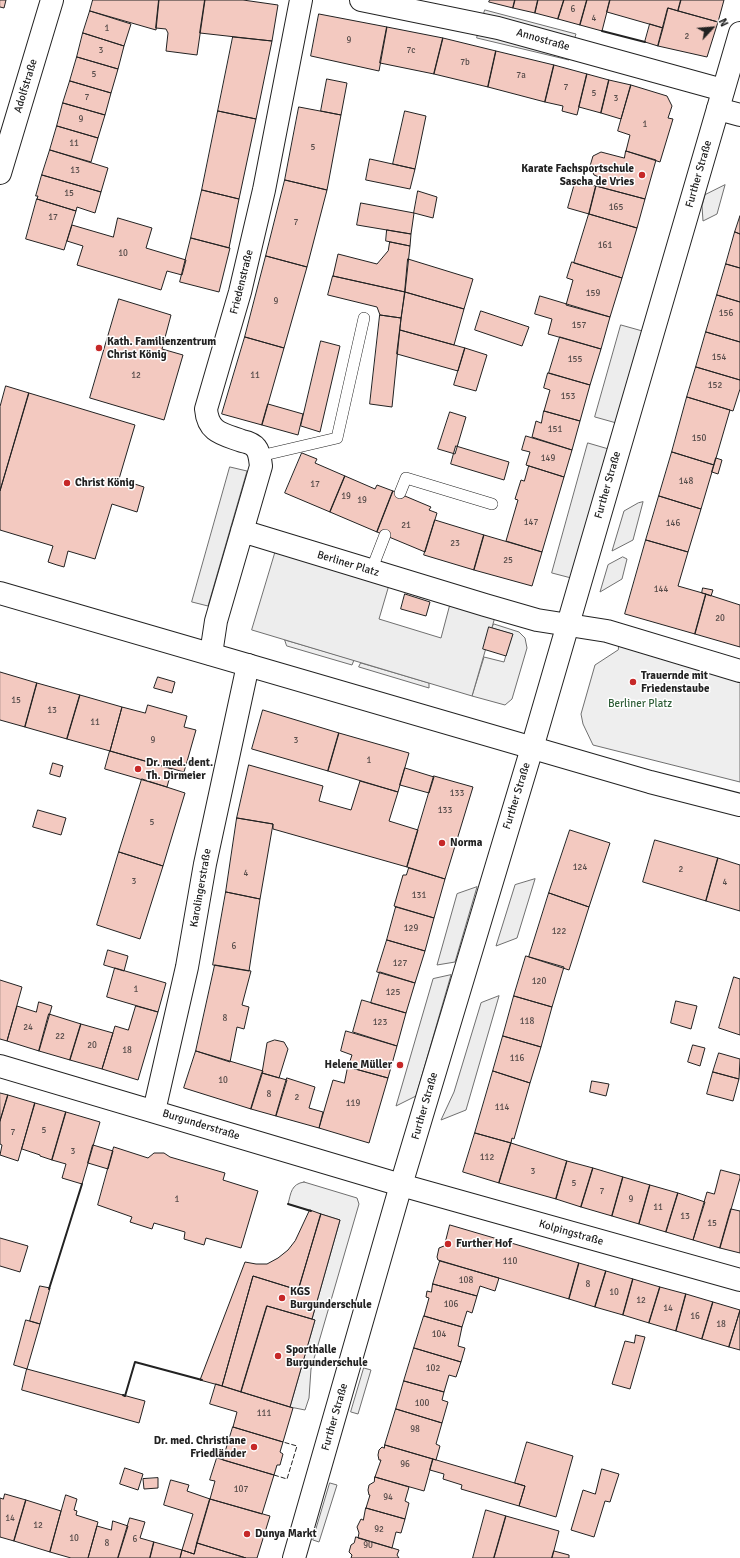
<!DOCTYPE html>
<meta charset="utf-8">
<style>
body{margin:0}
#map{position:relative;width:740px;height:1558px;overflow:hidden;background:#fff;font-family:Signika,sans-serif}
canvas{display:block}
.north{position:absolute;left:692px;top:8px;width:40px;height:40px;-webkit-text-stroke:3px #fff;paint-order:stroke;rotate:64deg;font-size:11px;font-weight:700;line-height:16px;text-align:center;color:#222}
.north::after{content:'';display:block;margin:auto;width:14px;height:18px;background:#222;clip-path:polygon(50% 0,100% 100%,50% 72%,0 100%)}
</style>
<div id="map">
<canvas width="740" height="1558"></canvas>
<div class="north">N</div>
</div>
<script>
const c = document.querySelector('canvas').getContext('2d');
c.lineJoin = 'round';
function fill(path, color) { c.fillStyle = color; c.fill(path, 'evenodd'); }
function stroke(path, color, width, dash) { c.strokeStyle = color; c.lineWidth = width; c.lineCap = dash ? 'butt' : 'round'; c.setLineDash(dash || []); c.stroke(path); }
function write(font, color, halo, rows, align = 'center') {
  c.font = font + ' Signika,sans-serif'; c.lineWidth = 3; c.setLineDash([]); c.textBaseline = 'middle'; c.strokeStyle = halo; c.fillStyle = color; for (const [text, x, y, turn = 0] of rows) {
    c.save(); c.translate(x, y); c.rotate((+turn || 0) * Math.PI / 180); c.textAlign = isNaN(turn) ? turn : align; if (halo) c.strokeText(text, 0, 0); c.fillText(text, 0, 0); c.restore();
  }
}
const green = new Path2D(`
 M494,624L519,632L525,638L527,648L512,699L505,705L472,696L484,657L504,662L512,634L492,628Z
 M285,640L354,660L352,665L287,646Z
 M619,645L740,680V782L593,745L583,724L581,714L595,665L618,650Z
 M361,663L429,683V688L359,667Z
 M304,1182L357,1198L359,1204L311,1369L309,1398L305,1410L290,1407L315,1320L312,1319L340,1220L288,1204C291,1193 291,1184 304,1182Z`);
const parking = new Path2D(`
 M485,10L576,34L574,40L483,17Z
 M479,30L571,53L569,60L477,38Z
 M725,185L717,214L703,221L702,206L705,195Z
 M621,325L646,332L620,424L595,417Z
 M588,443L612,450L575,579L552,573Z
 M230,467L247,471L208,606L192,602Z
 M643,502L633,540L612,551L624,511L638,503Z
 M276,550L389,585L379,619L441,638L450,604L495,617L472,696L252,630Z
 M623,557L627,559L622,579L600,592L608,565Z
 M535,879L517,938L496,946L515,885Z
 M477,887L455,962L437,965L457,894Z
 M451,975L416,1096L396,1106L433,979Z
 M499,996L466,1110L441,1120L454,1092L481,1003Z
 M364,1368L371,1370L358,1414L351,1412Z
 M330,1483L337,1485L319,1542L313,1540Z`);
const building = new Path2D(`
 M0,0H6L4,8L0,7Z
 M93,0H159L156,30L90,11Z
 M159,0H205L197,55L166,51L168,33L166,29L156,28Z
 M205,0H243L278,5L272,41L200,33Z
 M490,0H515L513,8L489,2Z
 M515,0H538L535,13L513,8Z
 M538,0H564L558,19L535,13Z
 M564,0H587L580,25L558,19Z
 M587,0H610L602,31L580,25Z
 M610,0H681L678,11L668,8L663,28L607,12Z
 M681,0H724L718,22L678,11Z
 M668,8L718,22L707,57L658,46Z
 M90,11L131,24L124,46L83,33Z
 M319,14L387,27L379,71L311,56Z
 M650,24L663,28L658,46L645,42Z
 M387,27L443,38L434,74L380,63Z
 M83,33L124,46L118,69L77,57Z
 M233,37L272,41L256,119L218,111Z
 M443,38L496,51L488,87L434,74Z
 M496,51L554,65L545,102L488,87Z
 M77,57L118,69L111,93L70,81Z
 M554,65L587,74L577,115L562,111L563,106L545,102Z
 M587,74L609,80L601,113L579,107Z
 M327,79L347,83L341,115L321,111Z
 M609,80L631,85L621,119L601,113Z
 M70,81L111,93L105,115L63,103Z
 M631,85L667,96L672,106L668,118L673,119L660,162L626,151L630,135L618,131Z
 M63,103L105,115L98,138L57,126Z
 M299,107L341,115L327,190L285,180Z
 M218,111L256,119L239,199L202,190Z
 M405,111L426,116L415,169L393,164Z
 M57,126L98,138L91,162L50,150Z
 M50,150L108,168L101,192L42,175Z
 M626,151L656,160L645,199L596,186L599,177L594,175L590,166L593,156L601,152L624,158Z
 M370,159L415,169L410,189L366,180Z
 M42,175L101,192L95,213L77,207L76,211L37,199L38,196H36Z
 M285,180L327,190L307,267L266,256Z
 M575,183L596,186L589,214L568,208Z
 M596,186L645,199L637,228L589,214Z
 M202,190L239,199L229,248L191,238Z
 M418,191L437,197L433,218L414,213Z
 M37,199L76,211L64,250L26,239Z
 M361,203L414,213L411,234L357,225Z
 M589,214L637,228L622,278L574,263Z
 M740,216V234L735,232Z
 M118,218L152,228L146,248L186,260L182,275L167,271L161,290L77,265L83,246L67,241L72,225L113,237Z
 M387,230L411,234L410,246L386,241Z
 M735,232L740,234V268L726,264Z
 M191,238L230,248L219,292L180,282Z
 M390,242L410,246L405,292L333,276L338,254L377,264L388,251Z
 M266,256L307,267L284,348L245,337Z
 M408,259L473,279L464,309L405,292Z
 M572,262L622,278L610,317L566,305L573,280L567,278Z
 M726,264L740,268V302L717,295Z
 M333,276L405,292L401,318L380,315L377,307L328,295Z
 M405,292L464,309L454,345L400,330Z
 M717,295L740,302V342L706,332Z
 M540,296L610,317L601,349L548,334L552,319L535,314Z
 M119,299L171,315L162,349L183,355L164,420L90,398Z
 M481,311L529,327L522,346L475,330Z
 M380,315L401,318L392,407L370,404Z
 M400,330L465,348L458,371L397,354Z
 M706,332L740,342V380L696,367Z
 M245,337L284,348L262,425L222,414Z
 M560,337L601,349L590,385L549,373Z
 M321,341L340,346L320,432L301,426Z
 M465,348L487,355L476,391L454,385Z
 M696,367L740,380V389L733,411L687,397Z
 M548,373L590,385L580,421L544,411L550,390L544,388Z
 M6,386L29,393L0,491V407Z
 M29,393L135,425L119,479L144,487L137,512L112,504L95,559L68,551L64,567L57,565L48,562L53,546L0,530V491Z
 M687,397L730,410L714,465L672,452Z
 M268,404L303,414L298,435L262,425Z
 M544,411L580,421L572,450L532,437L536,421L541,423Z
 M450,412L466,417L455,454L438,449Z
 M526,436L572,450L564,477L526,465L530,452L522,450Z
 M456,446L509,462L504,480L451,464Z
 M672,452L714,465L701,509L659,496Z
 M302,453L317,459L315,463L345,476L330,512L285,493Z
 M716,458L722,460L718,474L712,472Z
 M529,466L564,477L542,552L506,541L518,500L515,499L521,480L524,481Z
 M345,476L375,489L377,485L393,491L377,532L330,512Z
 M393,491L431,507L429,510L437,513L425,552L377,532Z
 M659,496L701,509L688,552L646,540Z
 M435,520L484,535L474,570L424,555Z
 M484,535L542,552L532,586L474,570Z
 M646,540L688,552L678,586L706,594L695,634L625,614Z
 M703,588L713,590L711,596L702,593Z
 M405,594L430,602L426,616L401,609Z
 M706,594L740,605V647L695,634Z
 M489,627L513,634L506,656L483,649Z
 M0,672L37,683L25,727L0,720Z
 M158,677L175,682L172,693L154,688Z
 M37,683L80,695L67,739L25,727Z
 M80,695L122,707L110,751L67,739Z
 M148,705L187,716L184,727L196,730L184,772L110,751L122,707L145,713Z
 M263,710L339,733L328,771L252,749Z
 M339,733L409,753L398,792L328,771Z
 M110,751L172,769L167,787L105,769Z
 M53,763L63,766L60,777L50,774Z
 M249,765L323,786L319,801L351,810L360,781L398,792L389,821L418,830L407,867L273,829V824L237,818Z
 M405,768L434,777L429,793L400,785Z
 M434,776L473,787L445,879L407,867Z
 M142,779L185,793L163,866L119,852Z
 M38,810L66,818L61,835L33,827Z
 M237,818L273,824L260,899L226,892Z
 M570,830L610,843L589,907L549,893Z
 M655,840L718,858L706,901L643,882Z
 M119,852L163,866L140,939L97,925Z
 M718,858L740,865V911L706,901Z
 M409,868L445,879L434,918L394,906L403,875H406Z
 M226,892L260,899L249,971L213,965Z
 M549,893L589,907L569,970L529,957Z
 M396,907L434,918L425,951L387,940Z
 M387,940L425,951L415,983L377,972Z
 M108,950L128,956L124,971L104,965Z
 M526,956L564,967L552,1007L514,996Z
 M215,965L251,971L242,1005L249,1007L244,1029L237,1027L230,1062L196,1051Z
 M115,968L166,983L158,1012L107,997Z
 M380,972L415,983L406,1013L371,1003Z
 M734,977L740,979V1035L719,1028Z
 M0,980L22,987L7,1041L0,1039Z
 M514,996L552,1007L541,1047L503,1036Z
 M362,1000L406,1013L397,1046L353,1032Z
 M676,1001L697,1006L691,1029L671,1023Z
 M39,1002L52,1006L39,1051L7,1041L17,1006L36,1012Z
 M136,1006L158,1012L138,1080L102,1069L115,1026L128,1030Z
 M49,1014L81,1024L70,1060L39,1051Z
 M81,1024L113,1033L102,1069L70,1060Z
 M346,1031L397,1046L388,1078L348,1067L352,1055L341,1051Z
 M503,1036L541,1047L530,1083L493,1071Z
 M275,1040L284,1042L288,1049L279,1078L262,1073L267,1043Z
 M693,1045L705,1048L700,1066L688,1062Z
 M196,1051L263,1071L251,1109L184,1088Z
 M719,1053L740,1059L739,1079L713,1072Z
 M348,1067L388,1078L369,1143L319,1128L333,1080L344,1083Z
 M493,1071L530,1083L514,1139L512,1138L511,1143L475,1133Z
 M713,1072L739,1079L733,1101L707,1094Z
 M262,1073L287,1080L276,1116L251,1109Z
 M287,1078L315,1087L309,1108L323,1112L319,1128L276,1116Z
 M592,1081L609,1084L606,1096L590,1092Z
 M0,1093L8,1095L0,1121Z
 M8,1095L35,1103L18,1161L0,1155L2,1145L0,1144V1121Z
 M35,1103L66,1112L52,1160L40,1156V1155L22,1149Z
 M66,1112L100,1122L82,1184L62,1178L66,1164L52,1160Z
 M475,1133L511,1143L499,1183L463,1172Z
 M511,1143L567,1161L556,1199L499,1183Z
 M93,1145L113,1151L108,1169L88,1163Z
 M114,1147L148,1158L154,1153H164L170,1157L225,1173L223,1180L258,1191L241,1248L206,1238L204,1245L184,1239L185,1232L154,1223L152,1229L130,1222L132,1217L98,1205Z
 M567,1161L593,1168L581,1207L556,1199Z
 M593,1168L623,1177L612,1216L581,1207Z
 M721,1170L740,1175V1178L720,1248L693,1240L707,1192L714,1194Z
 M623,1177L650,1185L639,1224L612,1216Z
 M650,1185L678,1193L666,1232L639,1224Z
 M678,1193L705,1202L693,1240L666,1232Z
 M731,1209L740,1211V1253L720,1248Z
 M310,1210L321,1214L298,1290L253,1276L222,1386L200,1380L245,1262L256,1264H267L278,1258L288,1250L295,1241Z
 M321,1214L340,1220L312,1319L267,1306L241,1392L222,1386L253,1276L298,1290Z
 M450,1225L579,1263L569,1299L438,1260L437,1257L439,1248L444,1246Z
 M0,1238L28,1246L20,1272L0,1266Z
 M440,1261L499,1278L495,1291L480,1286L477,1296L433,1284Z
 M579,1263L606,1271L595,1307L569,1299Z
 M606,1271L633,1279L623,1315L595,1307Z
 M633,1279L660,1287L649,1323L623,1315Z
 M433,1284L477,1296L472,1313L467,1311L462,1327L424,1316L429,1298L426,1297L427,1291L431,1292Z
 M40,1286L50,1288L40,1324L30,1321Z
 M660,1287L686,1294L676,1331L649,1323Z
 M686,1294L713,1302L702,1339L676,1331Z
 M713,1302L740,1310L729,1347L702,1339Z
 M267,1306L315,1320L290,1407L241,1392Z
 M740,1311V1350L729,1347Z
 M424,1316L462,1327L458,1346L465,1348L461,1362L414,1348Z
 M26,1320L40,1324L27,1369L14,1365Z
 M636,1335L645,1337L630,1389L612,1384L625,1341L634,1343Z
 M414,1348L461,1362L456,1377L449,1375L444,1392L404,1381Z
 M27,1369L145,1401L139,1423L22,1390Z
 M404,1381L444,1392L442,1400L448,1402L442,1423L396,1409Z
 M216,1384L293,1408L283,1442L233,1427L237,1412L210,1404Z
 M396,1409L442,1423L436,1444L440,1446L436,1460L385,1445Z
 M233,1427L283,1442L280,1452L283,1454L280,1465H277L274,1475L223,1460Z
 M527,1442L573,1456L556,1517L519,1506L525,1486L515,1483Z
 M385,1445L433,1459L424,1491L375,1477L381,1460H379L378,1455L379,1450L382,1447L384,1448Z
 M217,1458L274,1475L262,1514L210,1499L215,1481L210,1480Z
 M433,1459L525,1486L519,1506L461,1489L462,1485L443,1479L444,1474L430,1470Z
 M125,1468L143,1474L138,1490L120,1484Z
 M602,1469L619,1474L610,1502L605,1501L594,1537L571,1530L583,1490L595,1494Z
 M375,1477L409,1487L405,1501L409,1503L405,1519L366,1508L370,1495H369L368,1490L369,1485L374,1482Z
 M158,1478V1488L144,1489L143,1479Z
 M171,1480L189,1485L187,1491L210,1499L194,1554L182,1550L193,1514L164,1505Z
 M5,1494L26,1500L14,1541L0,1537V1498L3,1499Z
 M66,1495L77,1499L74,1510L77,1511L76,1515L98,1522L88,1558H71L50,1552Z
 M210,1499L270,1516L257,1558H246L197,1543Z
 M26,1500L61,1511L50,1552L14,1541Z
 M366,1508L405,1519L401,1533L396,1532L392,1548L358,1538L359,1533L357,1527L361,1519L363,1520Z
 M486,1510L506,1516L494,1558H473Z
 M506,1516L559,1531L552,1558H494Z
 M130,1518L145,1522L140,1538L154,1542L150,1558H118Z
 M113,1521L128,1526L118,1558H88L97,1526L111,1530Z
 M356,1537L399,1550L397,1555L399,1558H351L352,1555L349,1552L351,1545L354,1543Z
 M154,1542L182,1550L180,1558H150Z
 M197,1543L246,1558H180L182,1550L194,1554Z
 M554,1551L569,1555V1558H552Z`);
const service = new Path2D(`
 M260,456L337,438L364,318
 M400,493L406,478L492,504
 M371,571L385,535`);
const minor = new Path2D(`
 M361,0L498,28L723,90
 M718,109L740,115
 M0,173L52,0
 M242,531L485,605L537,620L607,631L740,671
 M211,654L216,621L261,466C260,460 260,453 256,448C253,444 247,442 242,441C223,434 208,433 206,409L240,292L264,190L301,0
 M0,1066L401,1185L740,1280
 M154,1111L187,967L205,864L248,665`);
const secondary = new Path2D(`
 M294,1558L401,1185L532,748L740,33`);
const primary = new Path2D(`
 M0,593L650,782L740,805`);
const fence = new Path2D(`
 M274,1475L287,1479L297,1446L283,1442`);
const wall = new Path2D(`
 M602,31L645,42
 M288,1204L311,1211
 M49,1289L82,1184
 M123,1395L125,1396L135,1362L202,1380`);
const markers = [
 [642,175,4,"#c62828"],
 [99,348,4,"#c62828"],
 [67,483,4,"#c62828"],
 [633,682,4,"#c62828"],
 [138,769,4,"#c62828"],
 [442,843,4,"#c62828"],
 [400,1065,4,"#c62828"],
 [448,1244,4,"#c62828"],
 [282,1298,4,"#c62828"],
 [278,1356,4,"#c62828"],
 [254,1447,4,"#c62828"],
 [247,1534,4,"#c62828"]
];
const numberNames = [
 ["6",573,10],
 ["4",594,19],
 ["1",107,29],
 ["2",687,37],
 ["9",349,41],
 ["3",101,51],
 ["7c",411,51],
 ["7b",465,63],
 ["5",94,75],
 ["7a",521,76],
 ["7",566,88],
 ["5",594,94],
 ["7",87,98],
 ["3",616,99],
 ["9",81,120],
 ["1",645,125],
 ["11",74,144],
 ["5",313,148],
 ["13",75,171],
 ["15",69,194],
 ["165",616,208],
 ["17",53,218],
 ["7",296,223],
 ["161",605,246],
 ["10",123,254],
 ["159",593,294],
 ["9",276,302],
 ["156",726,314],
 ["157",579,326],
 ["154",719,358],
 ["155",575,360],
 ["12",136,376],
 ["11",255,376],
 ["152",715,386],
 ["153",568,397],
 ["151",555,430],
 ["150",699,439],
 ["149",548,459],
 ["148",686,482],
 ["17",315,485],
 ["19",346,497],
 ["19",362,501],
 ["147",531,523],
 ["146",673,524],
 ["21",406,526],
 ["23",455,544],
 ["25",508,561],
 ["144",661,590],
 ["20",720,619],
 ["15",16,701],
 ["13",52,711],
 ["11",95,723],
 ["9",153,741],
 ["3",296,741],
 ["1",369,761],
 ["133",457,794],
 ["133",445,811],
 ["5",152,823],
 ["124",580,868],
 ["2",681,870],
 ["4",246,874],
 ["3",134,882],
 ["4",725,883],
 ["131",419,896],
 ["129",411,929],
 ["122",559,932],
 ["6",234,947],
 ["127",400,964],
 ["120",539,982],
 ["1",136,990],
 ["125",393,993],
 ["8",225,1019],
 ["118",527,1022],
 ["123",380,1023],
 ["24",28,1028],
 ["22",60,1037],
 ["20",92,1046],
 ["18",127,1051],
 ["116",517,1059],
 ["10",223,1081],
 ["8",269,1095],
 ["2",297,1098],
 ["119",353,1104],
 ["114",502,1108],
 ["5",44,1131],
 ["7",13,1133],
 ["3",73,1152],
 ["112",487,1158],
 ["3",533,1172],
 ["5",574,1184],
 ["7",602,1192],
 ["1",177,1200],
 ["9",631,1200],
 ["11",658,1208],
 ["13",685,1217],
 ["15",712,1224],
 ["110",510,1262],
 ["108",466,1281],
 ["8",588,1285],
 ["10",614,1293],
 ["12",641,1301],
 ["106",451,1305],
 ["14",668,1309],
 ["16",695,1317],
 ["18",721,1325],
 ["104",439,1335],
 ["102",433,1369],
 ["100",422,1404],
 ["111",264,1414],
 ["98",415,1430],
 ["96",405,1465],
 ["107",241,1490],
 ["94",388,1498],
 ["14",10,1519],
 ["12",38,1526],
 ["92",379,1530],
 ["10",74,1539],
 ["6",135,1540],
 ["8",107,1544],
 ["90",368,1546]
];
const streetNames = [
 ["Annostraße",543,40,16],
 ["Adolfstraße",26,86,-73],
 ["Further Straße",699,174,-74],
 ["Friedenstraße",242,282,-76],
 ["Further Straße",608,485,-74],
 ["Berliner Platz",348,564,17],
 ["Further Straße",517,796,-73],
 ["Karolingerstraße",201,888,-80],
 ["Further Straße",425,1106,-74],
 ["Burgunderstraße",201,1125,17],
 ["Kolpingstraße",571,1233,16],
 ["Further Straße",335,1417,-74]
];
const poiNames = [
 ["Karate Fachsportschule",634,169,"right"],
 ["Sascha de Vries",634,182,"right"],
 ["Kath. Familienzentrum",107,342],
 ["Christ König",107,355],
 ["Christ König",75,483],
 ["Trauernde mit",641,676],
 ["Friedenstaube",641,689],
 ["Dr. med. dent.",146,763],
 ["Th. Dirmeier",146,776],
 ["Norma",450,843],
 ["Helene Müller",392,1065,"right"],
 ["Further Hof",456,1244],
 ["KGS",290,1292],
 ["Burgunderschule",290,1305],
 ["Sporthalle",286,1350],
 ["Burgunderschule",286,1363],
 ["Dr. med. Christiane",246,1441,"right"],
 ["Friedländer",246,1454,"right"],
 ["Dunya Markt",255,1534]
];
const parkNames = [
 ["Berliner Platz",640,704]
];
fill(green, '#eee');
stroke(green, '#6f6f6f', 1);
fill(parking, '#ededed');
stroke(parking, '#6f6f6f', 1);
fill(building, '#f3c9c0');
stroke(building, '#222', 1);
stroke(service, '#222', 12);
stroke(minor, '#222', 24);
stroke(secondary, '#222', 24);
stroke(primary, '#222', 24);
stroke(service, '#fff', 11);
stroke(minor, '#fff', 22);
stroke(secondary, '#fff', 22);
stroke(primary, '#fff', 22);
stroke(fence, '#222', 1, [5, 2]);
stroke(wall, '#222', 2);
for (const [x, y, r, color] of markers) { const dot = new Path2D(); dot.arc(x, y, r, 0, 2 * Math.PI); c.fillStyle = color; c.fill(dot); stroke(dot, '#fff', 1.5); }
write('9px', '#564c4a', null, numberNames);
write('11px', '#222', '#fff', streetNames);
write('bold 11px', '#222', '#fff', poiNames, 'left');
write('11px', '#2f5e38', '#fff', parkNames);
</script>
